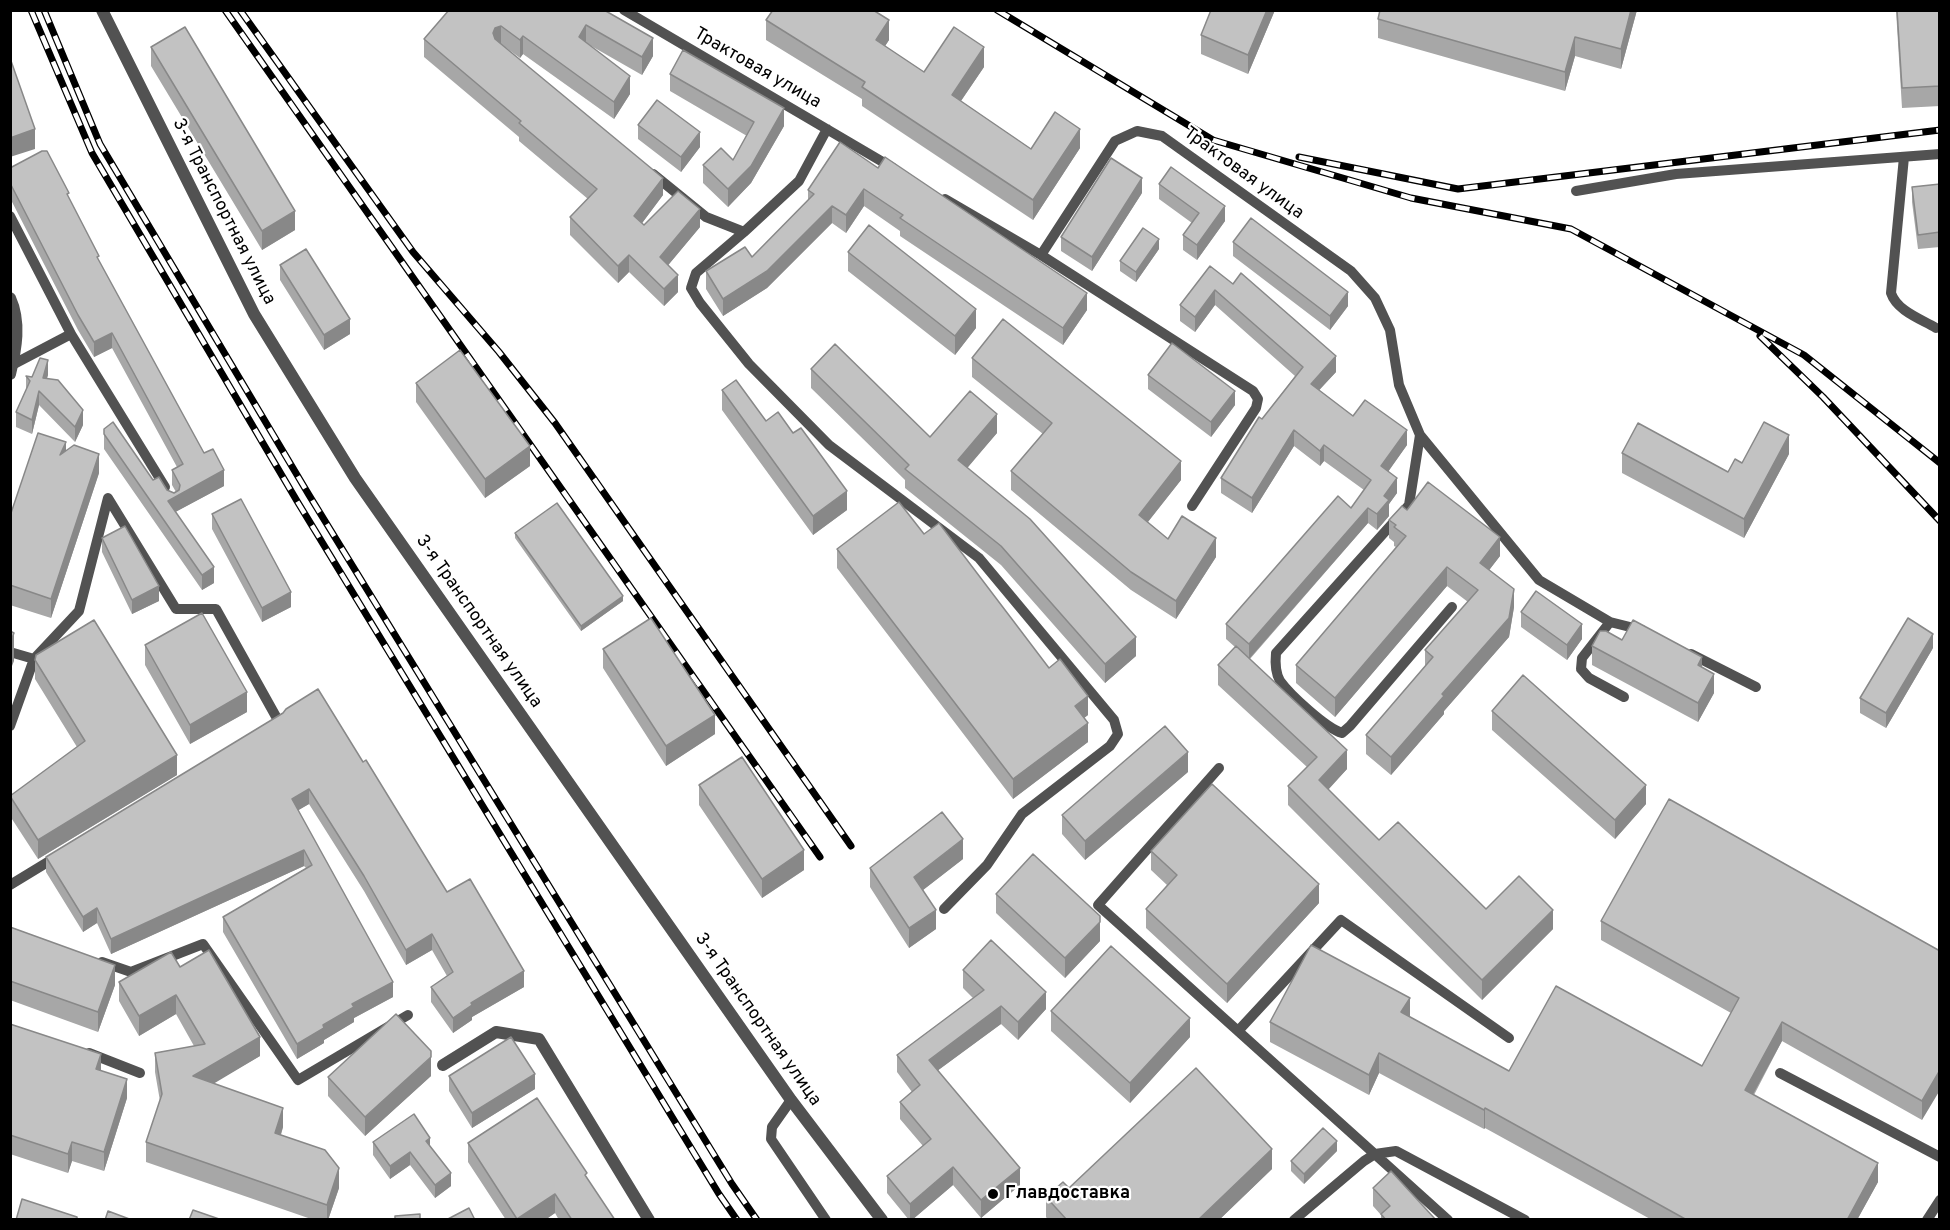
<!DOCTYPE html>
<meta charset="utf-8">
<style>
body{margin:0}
#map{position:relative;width:1950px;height:1230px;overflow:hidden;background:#fff;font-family:Overpass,sans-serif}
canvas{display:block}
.frame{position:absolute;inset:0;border:12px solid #000;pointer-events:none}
</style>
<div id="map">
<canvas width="1950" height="1230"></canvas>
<div class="frame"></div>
</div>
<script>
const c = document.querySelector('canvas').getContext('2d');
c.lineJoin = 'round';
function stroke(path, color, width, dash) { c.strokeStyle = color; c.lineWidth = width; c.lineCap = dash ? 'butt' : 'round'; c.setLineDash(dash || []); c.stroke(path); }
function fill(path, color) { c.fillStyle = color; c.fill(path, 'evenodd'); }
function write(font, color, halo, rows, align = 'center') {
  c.font = font + ' Overpass,sans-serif'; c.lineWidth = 4.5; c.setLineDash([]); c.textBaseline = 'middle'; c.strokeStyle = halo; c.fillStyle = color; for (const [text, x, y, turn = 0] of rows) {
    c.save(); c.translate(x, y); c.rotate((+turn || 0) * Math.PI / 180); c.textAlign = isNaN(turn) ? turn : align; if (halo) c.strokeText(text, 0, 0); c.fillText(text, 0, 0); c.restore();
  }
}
const service = new Path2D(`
 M624,10L893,168
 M1904,157L1891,293C1897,311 1921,319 1936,328
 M653,174L706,217L744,232L799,181L827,129
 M1576,191L1676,174L1940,154
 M945,199L1041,255L1115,141L1137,131L1162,136L1351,271L1375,298L1390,330L1399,385L1420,435L1539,580L1610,622L1642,630
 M10,216L71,334L12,365
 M744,232L696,273L691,288L700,303L749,364L829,445L979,558L1114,720L1118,734L1110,746L1022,814L987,865L944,909
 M1041,255L1253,391L1258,399L1256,408L1192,506
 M71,334L165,487
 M1420,435L1409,505L1276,653C1275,663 1275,672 1280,681C1290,695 1326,728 1342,733L1350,726L1452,607
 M1610,622L1582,658L1581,669L1589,678L1624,697
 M10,652L34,659
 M1691,654L1756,687
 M10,726L34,659L79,611L108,498L176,609H216L279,722L272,726
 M1219,768L1098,905L1448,1220
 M10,885L56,857
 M102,962L131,972L203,944L298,1080L408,1015
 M1238,1031L1341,920L1509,1038
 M89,1053L140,1073
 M1780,1073L1940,1157
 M791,1100L772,1127L771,1139L826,1220
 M1294,1220L1364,1161L1375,1154L1396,1151L1525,1220
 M1927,1220L1940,1200`);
const minor = new Path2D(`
 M443,1065L496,1032L539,1039L649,1220`);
const tertiary = new Path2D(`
 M102,10L254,314L355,478L791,1100L882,1220
 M10,298C21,322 16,349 10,374`);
const rail = new Path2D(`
 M31,10L92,153L297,501L719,1194L737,1220
 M44,10L100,144L309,495L732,1184L757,1220
 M225,10L820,857
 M240,10L413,252L499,352L555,423L851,846
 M997,10L1213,140L1411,198L1571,229L1804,355L1940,463
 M1299,157L1458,189L1940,130
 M1760,336L1823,397L1940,521`);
const wall = new Path2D(`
 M449,10H604L653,56L642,75L586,43L630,94L614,119L523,54L520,58L501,44L663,195L642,223L644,225L700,227L668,265L678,292L664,306L629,272L618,283L570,235V217L588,199L519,141V137L424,57V39Z
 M1211,10H1275L1248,74L1201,54V35Z
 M1637,10L1621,69L1575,56L1565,91L1378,38V19Z
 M1896,10H1940V106L1902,108Z
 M766,20L889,40L885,46L924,72L984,67L961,101L1031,149L1080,148L1033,220L862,106V99L766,40Z
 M151,47L295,230L262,250L151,66Z
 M670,74L784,126L751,183L728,207L703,183V165L733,160L747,136L670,91Z
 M638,125L700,147L681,172L638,139Z
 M840,142L1087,310L1063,345L900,236V231L864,206L846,233L832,223L767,288L723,316L706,289V271L752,257L808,200V190Z
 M10,168L69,199L99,262L204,453L224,486L175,512L214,583L202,590L104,449V429L153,480L167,490L174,493L176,492L172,485V470L177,467L112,348L94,357L78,330L10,198Z
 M1159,184L1225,221L1197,260L1183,250V235L1192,223L1159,199Z
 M1940,184V247L1918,249L1912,202V187Z
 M1142,193L1092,271L1061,251V237Z
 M1233,242L1348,306L1330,330L1233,256Z
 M1159,249L1136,282L1120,271V261Z
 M848,252L976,328L955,355L848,271Z
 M280,265L350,334L324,350L280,280Z
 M1210,266L1336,372L1319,390L1353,416L1407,445L1388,471L1397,493L1389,504V516L1377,530L1368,523L1250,659L1347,769L1328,789L1379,840L1486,909L1553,929L1482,1000L1288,805V786L1307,767L1218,685V665L1235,647L1226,639V624L1351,508L1364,490L1324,461L1320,466L1294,446L1252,513L1221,493V478L1262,419L1295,376L1215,305L1195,332L1180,321V305Z
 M972,358L1181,480L1148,522L1168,539L1216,557L1176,619L1131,590L1011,490V471L1043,434L972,377Z
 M811,369L930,437L997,433L967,467L1136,656L1105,683L1001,565L905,488V480L811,388Z
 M48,375L46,379L83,425L75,442L39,405L32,434L16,427V412L26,390V376L32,377Z
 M1148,375L1235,405L1211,437L1148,389Z
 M416,383L530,466L485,498L416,402Z
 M722,390L766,421L847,510L813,535L722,410Z
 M66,451L99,473L51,618L10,605V516Z
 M1622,453L1728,472L1789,454L1744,538L1622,473Z
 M1407,510L1500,556L1489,570L1514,607L1509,637L1444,711V714L1391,775L1366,754V735L1425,666V650L1468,602L1447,586L1335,717L1296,683V665L1396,547L1394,546V542L1389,538V520Z
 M212,514L291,607L262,622L212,529Z
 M515,533L623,601L581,631L515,538Z
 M924,534L1049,668L1088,715L1084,718L1088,742L1013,799L837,568V549Z
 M102,538L159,601L132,614L102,552Z
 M1521,612L1582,639L1567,660L1521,627Z
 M1622,640L1702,667L1714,693L1698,722L1592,665V646Z
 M145,645L247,712L190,744L145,665Z
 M1933,648L1886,728L1860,713V698Z
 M603,649L715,734L666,766L603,668Z
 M35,660L177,775L38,859L10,816V796L77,747L35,679Z
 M1492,711L1646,804L1615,839L1492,730Z
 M363,762L447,892L524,987L472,1017V1020L453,1033L431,1002V987L447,976L432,950L406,965L364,891L309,804L298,810L393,997L354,1018V1022L324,1040V1043L297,1059L223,932V917L306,868L304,866L111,954L97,923L83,932L46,872V857Z
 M1188,772L1085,860L1062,834V815Z
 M699,785L804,870L762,898L699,805Z
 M1151,851L1319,903L1227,1003L1146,928V909L1167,885L1151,870Z
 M963,859L923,890L936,929L909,948L870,887V868Z
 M996,894L1100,941L1065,978L996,913Z
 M1601,921L1940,951L1922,1120L1782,1041L1754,1095L1878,1182L1857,1220H1652L1485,1128L1484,1129L1379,1073L1369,1095L1270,1042V1022L1410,1017L1509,1071L1702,1066L1731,1013L1601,940Z
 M10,927L115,985L98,1032L10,1000Z
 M180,967L260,1056L213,1083L283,1127L281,1135L339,1188L328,1220H314L146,1162V1142L160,1101L155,1072V1053L194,1046L176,1014L139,1036L119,1001V982Z
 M963,970L1046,1009L1018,1040L1001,1024L938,1070L1020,1185L981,1218L953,1185L912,1220H909L887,1193V1176L923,1146L900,1119V1102L912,1092L897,1072V1055L973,998L963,988Z
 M1051,1011L1190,1037L1130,1103L1051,1031Z
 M10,1024L101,1070L127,1098L104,1171L72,1161L68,1173L10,1154Z
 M431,1076L365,1136L328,1096V1077Z
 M449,1076L535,1089L472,1128L449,1091Z
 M373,1142L430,1147L451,1186L435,1198L410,1165L390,1179L373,1155Z
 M468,1143L587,1178L615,1220H559L555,1213L545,1220H506L468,1162Z
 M1337,1151L1304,1184L1291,1171V1161Z
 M1272,1169L1219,1220H1048L1046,1217V1197L1069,1188Z
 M1373,1188L1436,1220H1381V1215L1373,1206Z`);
const shadedWall = new Path2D(`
 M1267,10H1275L1248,74V55Z
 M1631,10H1637L1621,69V49Z
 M889,20V40L876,60V40Z
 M586,25V43L579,37Z
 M501,26V44L495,46L493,33L495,28Z
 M523,36V54L520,58V40Z
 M1575,37V56L1565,91V72Z
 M653,38V56L642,75V57Z
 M984,47V67L952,114V95Z
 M630,76V94L614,119V102Z
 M784,108V126L751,183L728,207V189Z
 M35,129V149L10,157V138Z
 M1080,129V148L1033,220V200Z
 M700,132V147L681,172V157Z
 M663,178V195L634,234V216Z
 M1142,178V193L1092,271V257Z
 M864,189V206L846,233V215Z
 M832,206V223L767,288L723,316V299Z
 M1225,206V221L1197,260V245Z
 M700,209V227L660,275V257Z
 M295,211V230L262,250V231Z
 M1159,239V249L1136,282V272Z
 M629,255V272L618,283V266Z
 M678,275V292L664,306V289Z
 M1215,290V305L1195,332V317Z
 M1348,292V306L1330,330V316Z
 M1087,293V310L1063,345V328Z
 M976,309V328L955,355V336Z
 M350,319V334L324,350V335Z
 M112,333V348L94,357V342Z
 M1336,356V372L1311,399V384Z
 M48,360V375L43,393V378Z
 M39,391V405L32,434V420Z
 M1235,391V405L1211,437V422Z
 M83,410V425L75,442V427Z
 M997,414V433L958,479V460Z
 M1294,430V446L1252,513V498Z
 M1407,430V445L1381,482V466Z
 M1789,435V454L1744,538V519Z
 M66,442V462L60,455Z
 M1324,445V461L1320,466V451Z
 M530,446V466L485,498V479Z
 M99,454V473L51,618V599Z
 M1181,461V480L1139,533V515Z
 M224,470V486L168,516V501Z
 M1397,478V493L1389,504V516L1377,530V514L1384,496Z
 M847,491V510L813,535V516Z
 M1368,508V523L1249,659V644Z
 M1500,537V556L1480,582V563Z
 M1216,538V557L1176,619V601Z
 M214,567V583L202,590V575Z
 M1447,567V586L1335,717V698Z
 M159,586V601L132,614V600Z
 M1514,589V607L1509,637L1444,711V714L1391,775V757L1442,694Z
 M291,592V607L262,622V608Z
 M623,596V601L581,631V626Z
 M1582,624V639L1567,660V645Z
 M14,633V661L10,671V643Z
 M1933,634V648L1886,728V713Z
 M1136,637V656L1105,683V664Z
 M1702,657V677L1698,665Z
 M1714,674V693L1698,722V703Z
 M247,692V712L190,744V725Z
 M1088,696V715L1075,725V706Z
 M715,715V734L666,766V746Z
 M1088,723V742L1013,799V779Z
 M1347,750V769L1319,800V780Z
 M1188,752V772L1085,860V841Z
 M177,755V775L38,859V840Z
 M1646,785V804L1615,839V820Z
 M309,789V804L292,814V799Z
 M963,839V859L914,897V877Z
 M304,850V866L111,954V939Z
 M804,850V870L762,898V879Z
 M1319,884V903L1227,1003V984Z
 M97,908V923L83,932V917Z
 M936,910V929L909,948V928Z
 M1553,910V929L1482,1000V980Z
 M1100,922V941L1065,978V958Z
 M432,934V950L406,965V950Z
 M115,965V985L98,1032V1012Z
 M524,971V987L472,1017V1020L453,1033V1018L471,1003Z
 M393,982V997L354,1018V1022L324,1040V1043L297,1059V1044L352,1004Z
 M1046,992V1009L1018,1040V1022Z
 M176,995V1014L139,1036V1016Z
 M1410,998V1017L1401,1012Z
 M1001,1006V1024L929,1077V1060Z
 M1190,1018V1037L1130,1103V1083Z
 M1782,1022V1041L1745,1109V1090Z
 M260,1037V1056L193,1096V1076Z
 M1379,1053V1073L1369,1095V1075Z
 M101,1054V1073L96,1069Z
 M431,1057V1076L365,1136V1117Z
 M1940,1070V1090L1922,1120V1101Z
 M535,1074V1089L472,1128V1113Z
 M127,1079V1098L104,1171V1152Z
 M283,1108V1127L275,1152V1133Z
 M1485,1108V1128L1484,1129V1110Z
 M430,1138V1151L426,1141Z
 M1337,1141V1151L1304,1184V1174Z
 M72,1142V1161L68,1173V1154Z
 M1272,1149V1169L1219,1220H1198Z
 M410,1152V1165L390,1179V1166Z
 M1878,1163V1182L1857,1220H1847Z
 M953,1167V1185L912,1220H910V1204Z
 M339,1168V1188L328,1220H327V1205Z
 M1020,1168V1185L981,1218V1200Z
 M451,1173V1186L435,1198V1185Z
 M555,1194V1213L545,1220H517V1219Z`);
const building = new Path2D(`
 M449,10H604L653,38L642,57L586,25L579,37L630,76L614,102L523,36L520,40L501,26L495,28L493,33L495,39L663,178L634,216L644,225L678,191L700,209L660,257L678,275L664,289L629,255L618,266L570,217L597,189L519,123L521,121L424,39Z
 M773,10H873L889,20L876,40L924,72L954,27L984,47L952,95L1031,149L1055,112L1080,129L1033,200L862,87L865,82L766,20Z
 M1211,10H1267L1248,55L1201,35Z
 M1380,10H1631L1621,49L1575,37L1565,72L1378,19Z
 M1897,10H1940V86L1902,88Z
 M185,27L295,211L262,231L151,47Z
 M683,50L784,108L751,166L728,189L703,165L721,148L733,160L754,122L670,74Z
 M10,58L35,129L10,138Z
 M657,100L700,132L681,157L638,125Z
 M840,142L878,168L885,157L1087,293L1063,328L900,218L903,215L864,189L846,215L832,206L767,271L723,299L706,271L745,247L752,257L814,194L808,190Z
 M42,151H47L69,193L67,194L99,256L97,257L204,453L213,449L224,470L168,501L214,567L202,575L104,434V429L113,422L153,480L159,477L167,490L174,493L179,490L180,485L172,470L183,464L112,333L94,342L78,315L10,183V168Z
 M1111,158L1142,178L1092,257L1061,237Z
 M1171,167L1225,206L1197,245L1183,235L1199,213L1159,184Z
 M1940,184V232L1918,235L1912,187Z
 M1251,218L1348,292L1330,316L1233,242Z
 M869,225L976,309L955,336L848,252Z
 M1143,228L1159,239L1136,272L1120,261Z
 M306,249L350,319L324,335L280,265Z
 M1210,266L1233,284L1241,273L1336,356L1311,384L1353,416L1365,400L1407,430L1381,466L1397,478L1384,496L1389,500L1377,514L1368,508L1249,644L1226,624L1338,496L1351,508L1371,480L1324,445L1320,451L1294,430L1252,498L1221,478L1259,417L1262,419L1303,367L1215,290L1195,317L1180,305Z
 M1003,319L1181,461L1139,515L1168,539L1182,516L1216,538L1176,601L1131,572L1011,471L1052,423L972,358Z
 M1172,343L1235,391L1211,422L1148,375Z
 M835,344L930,437L970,391L997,414L958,460L1030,519L1136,637L1105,664L1001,546L905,469L909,465L811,369Z
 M460,350L530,446L485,479L416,383Z
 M40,358L48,360L43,378L58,380L83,410L75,427L39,391L32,420L16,412L30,381L26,376L32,377Z
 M736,380L766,421L778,412L793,433L801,428L847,491L813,516L722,390Z
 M1764,422L1789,435L1744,519L1622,453L1638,423L1728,472L1735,459L1742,463Z
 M38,433L66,442L60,455L74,445L99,454L51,599L10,585V516Z
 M1428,482L1500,537L1480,563L1514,589L1509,618L1442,694L1444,696L1391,757L1366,735L1433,657L1425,650L1478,590L1447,567L1335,698L1296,665L1406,536L1394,527L1396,525L1389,520L1402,506L1407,510Z
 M241,499L291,592L262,608L212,514Z
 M899,502L924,534L939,523L1049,668L1060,659L1088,696L1075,706L1088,723L1013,779L837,549Z
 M557,503L623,596L581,626L515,533Z
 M125,526L159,586L132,600L102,538Z
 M1536,591L1582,624L1567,645L1521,612Z
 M202,613L247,692L190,725L145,645Z
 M651,618L715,715L666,746L603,649Z
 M1908,618L1933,634L1886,713L1860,698Z
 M94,620L177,755L38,840L10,796L85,741L35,660L36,655Z
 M1633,620L1702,657L1698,665L1714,674L1698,703L1592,646L1600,631H1606L1622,640Z
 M10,631L14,633L10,643Z
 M1236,646L1347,750L1319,780L1379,840L1398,822L1486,909L1519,876L1553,910L1482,980L1288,786L1317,757L1218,665Z
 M1523,675L1646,785L1615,820L1492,711Z
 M318,689L363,762L366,760L447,892L470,879L524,971L471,1003L472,1005L453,1018L431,987L453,972L432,934L406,950L364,876L309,789L292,799L393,982L352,1004L354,1007L323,1025L324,1028L297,1044L223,917L312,865L304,850L111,939L97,908L83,917L46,857L283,713L286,709Z
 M1165,726L1188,752L1085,841L1062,815Z
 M742,757L804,850L762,879L699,785Z
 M1212,784L1319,884L1227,984L1146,909L1177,875L1151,851Z
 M1669,799L1940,951V1070L1922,1101L1782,1022L1745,1090L1878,1163L1847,1220H1687L1485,1108L1484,1110L1379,1053L1369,1075L1270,1022L1311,945L1410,998L1401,1012L1509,1071L1556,986L1702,1066L1739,998L1601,921Z
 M942,812L963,839L914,877L936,910L909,928L870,868Z
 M1033,854L1100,916V922L1065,958L996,894Z
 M10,927L115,965L98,1012L10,981Z
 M991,940L1046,992L1018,1022L1001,1006L929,1060L1020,1168L981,1200L953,1167L910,1204L887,1176L931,1139L900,1102L920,1085L897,1055L984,990L963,970Z
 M1111,946L1190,1018L1130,1083L1051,1011Z
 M209,950L260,1037L193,1076L283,1108L275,1133L325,1150L339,1168L327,1205L146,1142L162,1094L155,1053L205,1044L176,995L139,1016L119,982L171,952L180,967Z
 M396,1014L431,1051V1057L365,1117L328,1077Z
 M10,1024L101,1054L96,1069L127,1079L104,1152L72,1142L68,1154L10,1135Z
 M511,1037L535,1074L472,1113L449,1076Z
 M1196,1068L1272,1149L1198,1220H1067L1046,1197L1063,1182L1069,1188Z
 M537,1098L587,1173L585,1175L615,1220H572L555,1194L517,1219L468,1143Z
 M414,1114L430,1138L426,1141L451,1173L435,1185L410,1152L390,1166L373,1142Z
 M1323,1128L1337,1141L1304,1174L1291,1161Z
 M1391,1171L1436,1220H1386L1381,1214L1390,1206L1373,1188Z
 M22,1199L77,1217V1220H16Z
 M469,1208L475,1220H446Z
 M193,1210L222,1220H189Z
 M108,1211L132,1220H105Z
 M420,1214V1220H395V1216Z`);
const markers = [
 [993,1194,6,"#000"]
];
const streetNames = [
 ["Трактовая улица",757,69,30],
 ["Трактовая улица",1243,174,36],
 ["3-я Транспортная улица",223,212,63],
 ["3-я Транспортная улица",478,622,55],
 ["3-я Транспортная улица",757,1020,55]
];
const poiNames = [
 ["Главдоставка",1005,1194]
];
stroke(service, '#525252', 10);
stroke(minor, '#525252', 12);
stroke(tertiary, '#525252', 12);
stroke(rail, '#000', 7);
stroke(rail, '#fff', 4.5, [14]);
fill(wall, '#a7a7a7');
fill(shadedWall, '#888');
fill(building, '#c2c2c2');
stroke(building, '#888', 1.5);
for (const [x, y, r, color] of markers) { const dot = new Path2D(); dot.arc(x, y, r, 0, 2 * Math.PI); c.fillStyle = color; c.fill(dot); stroke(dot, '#fff', 2); }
write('18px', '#000', '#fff', streetNames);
write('bold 18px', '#000', '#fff', poiNames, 'left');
</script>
